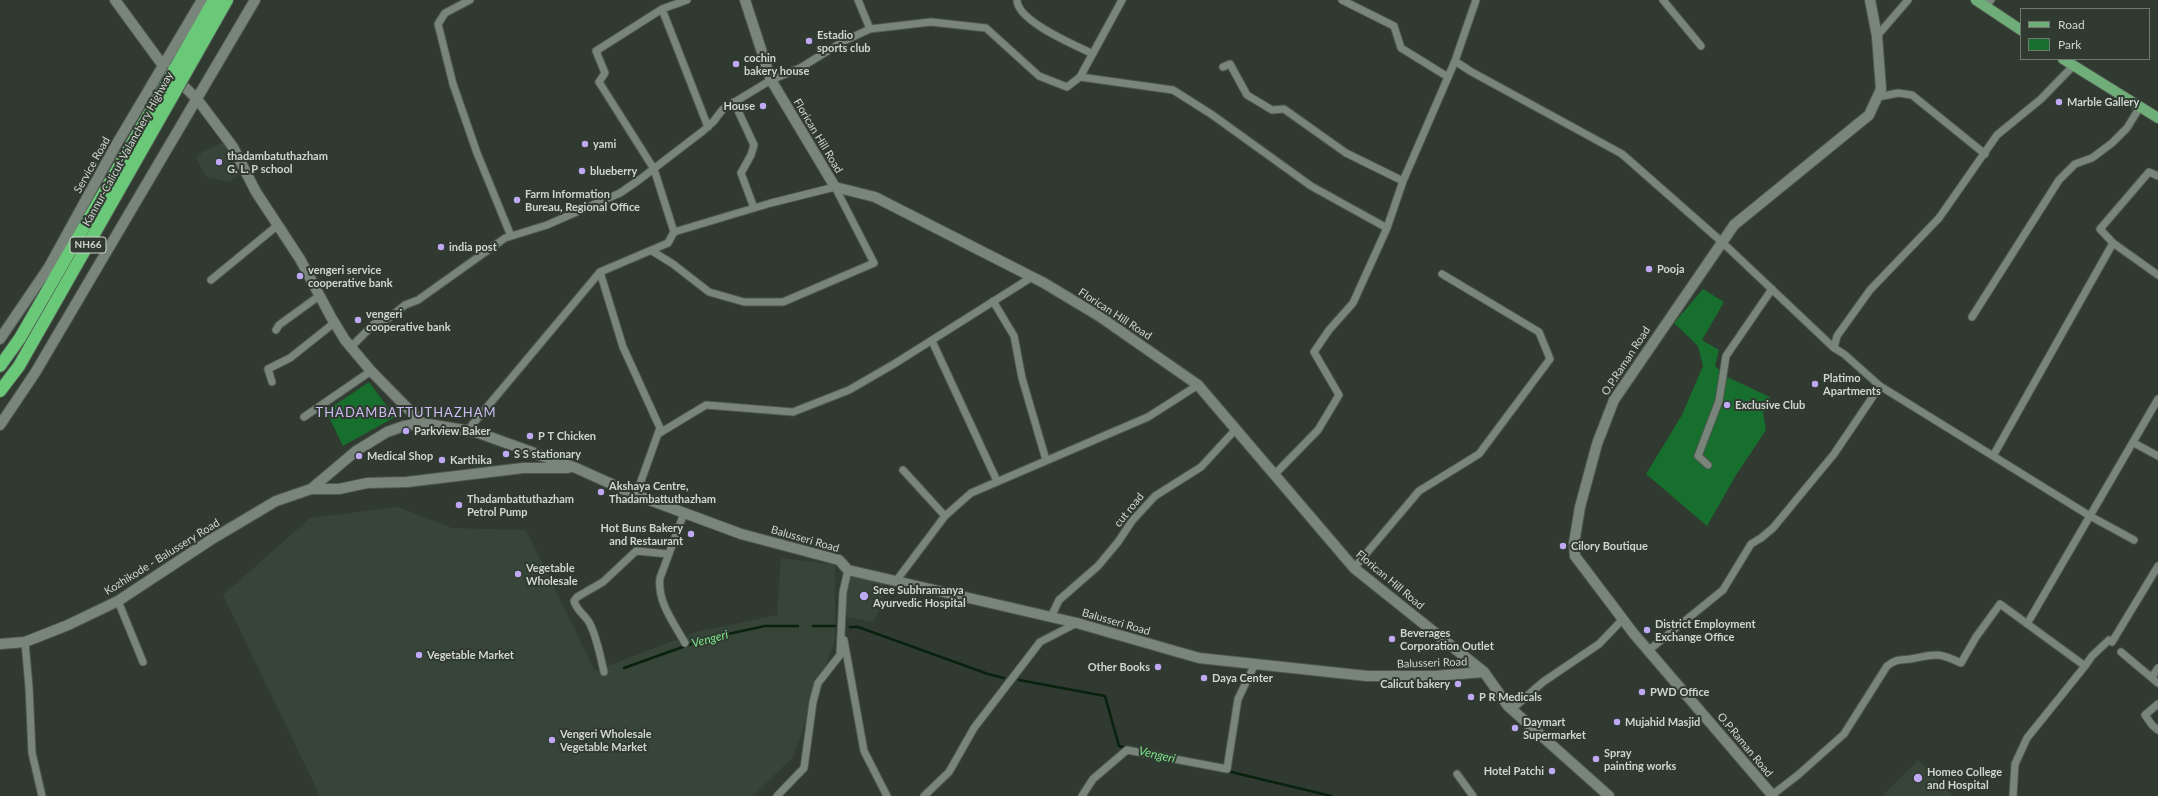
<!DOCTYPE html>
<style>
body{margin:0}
#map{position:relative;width:2158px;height:796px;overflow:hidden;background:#303a31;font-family:Lato,sans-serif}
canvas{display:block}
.legend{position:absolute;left:2020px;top:8px;width:130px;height:52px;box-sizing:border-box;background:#303a31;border:1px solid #707870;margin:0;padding:5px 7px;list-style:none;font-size:12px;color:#cfd5cf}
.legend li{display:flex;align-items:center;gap:8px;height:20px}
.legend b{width:20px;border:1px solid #707870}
</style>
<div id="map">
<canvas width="2158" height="796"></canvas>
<ul class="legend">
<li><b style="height:5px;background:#70ae79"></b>Road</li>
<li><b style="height:11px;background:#166f2d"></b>Park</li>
</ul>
</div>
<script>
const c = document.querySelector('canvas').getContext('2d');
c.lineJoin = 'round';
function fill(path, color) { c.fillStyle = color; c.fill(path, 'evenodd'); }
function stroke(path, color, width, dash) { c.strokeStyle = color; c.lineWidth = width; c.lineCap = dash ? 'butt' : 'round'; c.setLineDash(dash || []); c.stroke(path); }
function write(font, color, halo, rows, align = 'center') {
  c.font = font + ' Lato,sans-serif'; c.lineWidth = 4; c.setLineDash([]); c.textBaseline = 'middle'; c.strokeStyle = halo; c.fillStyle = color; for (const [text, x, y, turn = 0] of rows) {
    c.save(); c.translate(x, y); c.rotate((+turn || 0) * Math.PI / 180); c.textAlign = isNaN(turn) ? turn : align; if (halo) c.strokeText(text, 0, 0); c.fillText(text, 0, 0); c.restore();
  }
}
const built = new Path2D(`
 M224,142L244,172L229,182L206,177L196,158L202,153L201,152Z
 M398,507L452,528L526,530L595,671L696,632L777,615L781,558L835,565V640L793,757L753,796H320L223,595L310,518Z
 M854,568L880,573L884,589L883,602L874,622L847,617L845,604L847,576Z
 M1918,760L1953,796H1882Z`);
const green = new Path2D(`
 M1703,289L1724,302L1702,340L1719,350L1715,366L1725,376L1770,397L1763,413L1766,430L1736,475L1707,526L1646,474L1682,415L1703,366L1698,346L1674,323Z
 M369,382L395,417L343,446L326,411Z`);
const stream = new Path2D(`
 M813,626H835
 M850,627H858L988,674L1004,678
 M624,668L705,639L765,626H798
 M1019,680L1105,696L1119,746L1127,748
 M1227,771L1331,796`);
const street = new Path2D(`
 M470,0L445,13L438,24L453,84L477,153L511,236
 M687,0L662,9L708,127
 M858,0L870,29
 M1017,0C1017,21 1075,45 1093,54
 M1122,0L1080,77L1173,90L1211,114L1311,186L1387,228
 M1342,0L1394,26L1401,48L1448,77
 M1663,0L1701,46
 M1985,6L1991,0
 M1877,36L1908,0
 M1455,61L1476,0
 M1223,67L1230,64L1247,95L1272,110L1284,109L1346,153L1403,181L1387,228L1353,303L1329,330L1314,352L1339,395L1318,430L1275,474
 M1878,97L1898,93L1912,95L1985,154
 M734,102L754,145L751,155L741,173L754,208
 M2158,176L2149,172L2100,229L2113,243L2158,275
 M1403,181L1455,61L1470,71L1622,154L1722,242L1834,348
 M652,251L673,264L709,292L744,302H783L874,263L835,187L771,203L674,232
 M211,280L278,225
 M993,301L1014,336L1022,378L1046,460
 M1972,317L2059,180L2075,164L2092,158L2112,143L2127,128L2140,107
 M276,330L279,325L319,296
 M932,341L997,481
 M351,347L374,324L389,318L405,305L418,300L505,238L547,225L620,193L639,180L703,131L713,122L723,109L771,80L800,68L844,41L870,29L931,22L986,28L1039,76L1067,87L1080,77
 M272,382L268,369L290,358L334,323
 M1880,386L2090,516L2134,540
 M304,417L371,371
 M467,431L600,272
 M658,434L706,405L793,412L849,390L894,364L1032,277
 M2134,443L2158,456
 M1993,456L2113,243
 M1708,465L1698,456L1719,401L1726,356L1772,289
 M903,470L945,516
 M636,495L660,428L623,347L600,272L668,243L674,232L654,169L599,82L605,73L596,51L662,9
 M684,513L660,578C657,602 674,623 685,643
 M1354,568L1419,491L1479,454L1550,359L1539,332L1442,274
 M896,581L945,516L971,493L1148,417L1198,385
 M118,601L143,662
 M1051,617L1059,600L1098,566L1118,542L1132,521L1155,496L1201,467L1236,429
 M2027,624L2158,399
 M844,640L864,751L887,796
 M25,642L29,687L32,753L42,796
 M1649,650L1723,590L1751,544L1761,538L1773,528L1834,454L1880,386L1844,354L1834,348L1837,336L1870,290L1939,218L1997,135L2041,99L2073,66
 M2121,652L2158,683
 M604,672C600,655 597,637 589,622C584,614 577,611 574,601L577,597L603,582L636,551L669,554
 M2152,677L2158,668
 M2158,704L2145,715L2152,725L2158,730
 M1512,709L1543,682L1599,644L1623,619
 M1457,774L1473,796
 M1772,795L1798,775L1844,734L1887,666C1896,659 1900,660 1910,659C1935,655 1936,651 1961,663L1976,637L2000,604L2085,666L2092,656L2109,640L2112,642L2158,566
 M777,796L804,768L813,702L818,683L840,655L843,592L848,570
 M924,796L949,772L974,728L1040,642L1077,623
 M1082,796L1093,779L1127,750L1227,769L1238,699L1255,664
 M2013,796L2015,764L2027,738L2085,666`);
const secondary = new Path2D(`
 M115,0L164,67L197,99L233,147L256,192L300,259L331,317L345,340L371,371L422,423
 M745,0L771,80L835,187L875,197L1044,283L1099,316L1198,385L1354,568L1484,672L1508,706L1609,796
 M0,339L49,267L116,145L202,0
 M0,425L35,373L255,0
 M311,489L356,451L387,432L404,426L422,423L476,432L576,468L636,495L741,534L839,560L848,570L1077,623L1199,658L1367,676H1434L1484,672
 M0,644L25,642L68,625L118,601L212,539L276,501L311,489H339L367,483L407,482L523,468H568
 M1773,796L1634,634L1575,556L1574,543L1580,507L1597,444L1614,400L1734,225L1869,115L1881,89L1877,36L1870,0`);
const primary = new Path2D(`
 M1976,0L2021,30
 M2063,59L2158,118`);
const highway = new Path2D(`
 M174,70L214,0
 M185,74L227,0
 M0,366L20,338L164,88
 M0,391L19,366L172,97`);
const highwayBridge = new Path2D(`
 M164,88L174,70
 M172,97L185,74`);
const markers = [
 [809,41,4,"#bfa9f4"],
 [736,64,4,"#bfa9f4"],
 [2059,102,4,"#bfa9f4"],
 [763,106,4,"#bfa9f4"],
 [585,144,4,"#bfa9f4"],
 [219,162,4,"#bfa9f4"],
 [582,171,4,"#bfa9f4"],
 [517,200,4,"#bfa9f4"],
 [441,247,4,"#bfa9f4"],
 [1649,269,4,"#bfa9f4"],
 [300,276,4,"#bfa9f4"],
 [358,320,4,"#bfa9f4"],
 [1815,384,4,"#bfa9f4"],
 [1727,405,4,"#bfa9f4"],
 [406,431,4,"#bfa9f4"],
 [530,436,4,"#bfa9f4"],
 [506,454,4,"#bfa9f4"],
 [359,456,4,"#bfa9f4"],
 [442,460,4,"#bfa9f4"],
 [601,492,4,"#bfa9f4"],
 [459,505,4,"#bfa9f4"],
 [691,534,4,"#bfa9f4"],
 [1563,546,4,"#bfa9f4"],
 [518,574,4,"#bfa9f4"],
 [864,596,5,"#bfa9f4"],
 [1647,630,4,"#bfa9f4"],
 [1392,639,4,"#bfa9f4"],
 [419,655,4,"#bfa9f4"],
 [1158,667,4,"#bfa9f4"],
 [1204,678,4,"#bfa9f4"],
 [1458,684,4,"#bfa9f4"],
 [1642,692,4,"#bfa9f4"],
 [1471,697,4,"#bfa9f4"],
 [1617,722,4,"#bfa9f4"],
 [1515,728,4,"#bfa9f4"],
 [552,740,4,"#bfa9f4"],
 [1596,759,4,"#bfa9f4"],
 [1552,771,4,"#bfa9f4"],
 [1918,778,5,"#bfa9f4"]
];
const shields = [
 [88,245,36]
];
const shieldNames = [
 ["NH66",88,245]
];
const poiNames = [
 ["Estadio",817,35],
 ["sports club",817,48],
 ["cochin",744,58],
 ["bakery house",744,71],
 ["Marble Gallery",2067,102],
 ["House",755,106,"right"],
 ["yami",593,144],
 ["thadambatuthazham",227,156],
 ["G. L. P school",227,169],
 ["blueberry",590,171],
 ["Farm Information",525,194],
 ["Bureau, Regional Office",525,207],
 ["india post",449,247],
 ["Pooja",1657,269],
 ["vengeri service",308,270],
 ["cooperative bank",308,283],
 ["vengeri",366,314],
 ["cooperative bank",366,327],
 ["Platimo",1823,378],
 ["Apartments",1823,391],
 ["Exclusive Club",1735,405],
 ["Parkview Baker",414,431],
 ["P T Chicken",538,436],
 ["S S stationary",514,454],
 ["Medical Shop",367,456],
 ["Karthika",450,460],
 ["Akshaya Centre,",609,486],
 ["Thadambattuthazham",609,499],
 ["Thadambattuthazham",467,499],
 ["Petrol Pump",467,512],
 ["Hot Buns Bakery",683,528,"right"],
 ["and Restaurant",683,541,"right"],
 ["Cilory Boutique",1571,546],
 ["Vegetable",526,568],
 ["Wholesale",526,581],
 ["Sree Subhramanya",873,590],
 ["Ayurvedic Hospital",873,603],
 ["District Employment",1655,624],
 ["Exchange Office",1655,637],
 ["Beverages",1400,633],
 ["Corporation Outlet",1400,646],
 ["Vegetable Market",427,655],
 ["Other Books",1150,667,"right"],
 ["Daya Center",1212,678],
 ["Calicut bakery",1450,684,"right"],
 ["PWD Office",1650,692],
 ["P R Medicals",1479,697],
 ["Daymart",1523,722],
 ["Supermarket",1523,735],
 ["Mujahid Masjid",1625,722],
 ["Vengeri Wholesale",560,734],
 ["Vegetable Market",560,747],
 ["Spray",1604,753],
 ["painting works",1604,766],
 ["Hotel Patchi",1544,771,"right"],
 ["Homeo College",1927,772],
 ["and Hospital",1927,785]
];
const streetNames = [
 ["Florican Hill Road",818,136,59],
 ["Kannur-Calicut-Valanchery Highway",128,149,-61],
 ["Service Road",92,165,-61],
 ["Florican Hill Road",1115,314,33],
 ["O.P.Raman Road",1626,361,-57],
 ["cut road",1129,510,-51],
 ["Balusseri Road",805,539,16],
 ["Kozhikode - Balussery Road",162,557,-32],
 ["Florican Hill Road",1390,580,40],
 ["Balusseri Road",1116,622,16],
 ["Balusseri Road",1432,663,-2],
 ["O.P.Raman Road",1745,745,50]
];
const waterNames = [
 ["Vengeri",710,639,-15],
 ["Vengeri",1157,755,13]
];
const quarterNames = [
 ["THADAMBATTUTHAZHAM",406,413]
];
fill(built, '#364537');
fill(green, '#166f2d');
stroke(stream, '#08220d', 2.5);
stroke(street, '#4f5750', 9);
stroke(secondary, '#4f5750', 12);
stroke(primary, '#4f5750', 12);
stroke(highway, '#4f5750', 14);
stroke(street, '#79857a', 7);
stroke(secondary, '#79857a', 10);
stroke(primary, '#70ae79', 10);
stroke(highway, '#6ac979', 12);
stroke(highwayBridge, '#4f5750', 14, []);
stroke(highwayBridge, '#6ac979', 12);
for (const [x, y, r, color] of markers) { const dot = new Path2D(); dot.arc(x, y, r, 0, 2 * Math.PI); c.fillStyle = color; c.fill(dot); stroke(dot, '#303a31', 1.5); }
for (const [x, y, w] of shields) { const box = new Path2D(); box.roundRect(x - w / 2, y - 8, w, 16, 3); c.fillStyle = '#303a31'; c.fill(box); stroke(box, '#cfd5cf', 1); }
write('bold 10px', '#cfd5cf', null, shieldNames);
write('bold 11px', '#cfd5cf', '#303a31', poiNames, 'left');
write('11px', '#cfd5cf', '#303a31', streetNames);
write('italic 12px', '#7ce68c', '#303a31', waterNames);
c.letterSpacing = '1px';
write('13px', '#ccbcf4', '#303a31', quarterNames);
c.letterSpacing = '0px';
</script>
